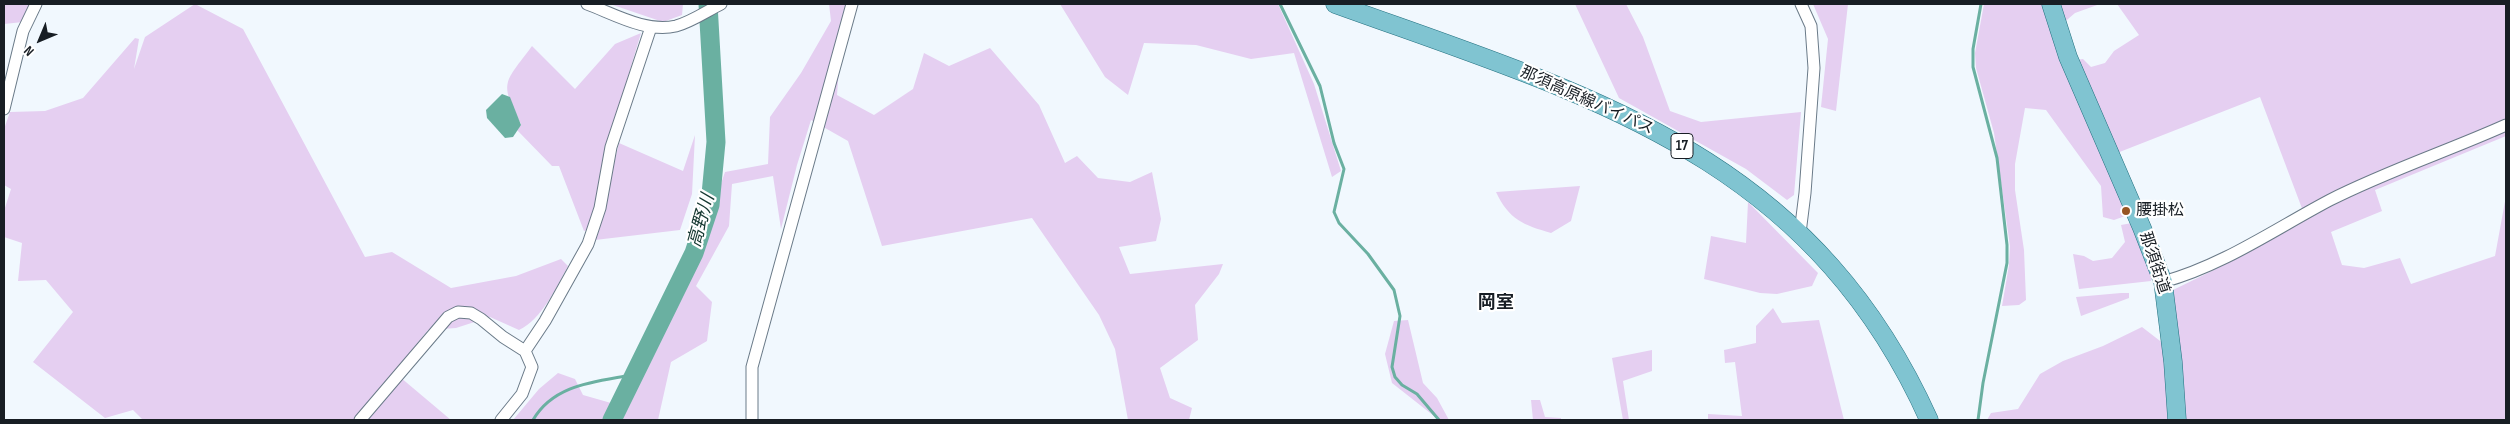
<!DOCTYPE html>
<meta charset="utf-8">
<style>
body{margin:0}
#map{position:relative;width:2510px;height:424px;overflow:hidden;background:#f1f8fe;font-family:"Sofia Sans Condensed",sans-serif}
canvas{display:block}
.frame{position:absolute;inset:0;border:5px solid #181e24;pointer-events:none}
.north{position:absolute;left:15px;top:15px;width:50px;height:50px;-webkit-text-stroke:4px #fff;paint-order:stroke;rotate:225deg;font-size:14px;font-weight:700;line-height:20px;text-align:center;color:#181e24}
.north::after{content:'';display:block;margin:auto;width:18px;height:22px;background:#181e24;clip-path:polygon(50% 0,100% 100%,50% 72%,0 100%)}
</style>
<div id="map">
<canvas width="2510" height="424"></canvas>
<div class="frame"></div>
<div class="north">N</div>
</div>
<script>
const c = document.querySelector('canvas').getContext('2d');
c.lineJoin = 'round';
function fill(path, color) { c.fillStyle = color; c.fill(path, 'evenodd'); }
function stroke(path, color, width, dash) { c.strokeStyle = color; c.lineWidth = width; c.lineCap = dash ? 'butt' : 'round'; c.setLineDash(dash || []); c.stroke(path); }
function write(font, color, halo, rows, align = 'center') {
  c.font = font + ' "Sofia Sans Condensed","Noto Sans JP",sans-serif'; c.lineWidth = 4.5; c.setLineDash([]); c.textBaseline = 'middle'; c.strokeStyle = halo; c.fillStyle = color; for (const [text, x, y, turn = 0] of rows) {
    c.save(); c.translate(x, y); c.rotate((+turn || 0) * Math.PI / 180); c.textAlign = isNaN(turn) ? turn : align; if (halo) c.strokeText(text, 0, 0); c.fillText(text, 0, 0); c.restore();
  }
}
const green = new Path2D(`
 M4,4H30L23,22L4,24Z
 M195,4L243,29L365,257L392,252L451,288L516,276L561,259L568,266C556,288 542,319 519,330L490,317L456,328L428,330L394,372L451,420H143L133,410L105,418L33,362L73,312L46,280L18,281L22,243L4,237V211L11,189L4,185V129L10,112L45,111L83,98L135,38L139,39L134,69L145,37Z
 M610,4H683L682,15L663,22Z
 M829,4H849L842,29L837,95L874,115L913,89L924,53L949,66L990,48L1039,105L1065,163L1077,156L1098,178L1130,182L1152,172L1161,219L1156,241L1119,247L1130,274L1223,264L1219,274L1195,305L1198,340L1160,368L1170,398L1192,408L1189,420H1128L1115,349L1099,315L1032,218L882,246L848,141L811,120L797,165L781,229L773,176L732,184L729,226L696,286L712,302L707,341L671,362L658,420H513L539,389L558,373L575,379L583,395L625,407L693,266L725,172L768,164L770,117L801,73L831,21Z
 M1060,4H1278L1314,84L1341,171L1332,177L1294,53L1251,59L1196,45L1144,43L1128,95L1105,77Z
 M1575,4H1626L1643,37L1670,111L1701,122L1801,112L1794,195L1787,200L1746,169L1619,98Z
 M1813,4H1848L1836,111L1821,107L1828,39Z
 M1984,4H2100L2075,13L2061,25L2128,215L2114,220L2103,217L2101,186L2046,110L2025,108L2015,164V190L2024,250L2026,300L2019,305L2002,306L2009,265L2010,246L1994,133L1976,68L1975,53Z
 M2117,4H2506V136L2375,190L2382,211L2331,232L2342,265L2364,268L2400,258L2411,284L2495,256L2506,196V420H2185L2173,290L2218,268L2306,219L2260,97L2117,153L2076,60L2083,59L2091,67L2105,63L2114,51L2139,35Z
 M641,33L618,110L590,229L584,231L559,166H552L517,130L521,124C499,81 504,84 532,46L575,89L615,44Z
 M695,135L692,194L680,230L595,240L619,143L683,171Z
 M1580,186L1571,221L1551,233C1524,225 1509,220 1496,192Z
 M1748,202L1818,273L1812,286L1777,294L1760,293L1704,279L1711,236L1746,243Z
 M2132,223L2151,274V281L2079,289L2073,254L2084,256L2093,261L2112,258L2125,242L2121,225Z
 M2121,293H2129V298L2081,316L2076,297Z
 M1773,308L1782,323L1819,320L1844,420H1708V414L1742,416L1735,362L1725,363L1724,350L1756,343V326Z
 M1408,320L1423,383L1437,398L1449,420H1439L1392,383L1385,354L1394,321Z
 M2142,327L2164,344L2168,420H1987L1991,413L2018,409L2040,374L2063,361L2103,346Z
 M1652,350V371L1623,381L1629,420H1623L1612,358Z
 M1531,400H1540L1545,417L1561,418V420H1533Z`);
const water = new Path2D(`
 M502,94L510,97L521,125L513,137L505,138L487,118L486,110Z`);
const stream = new Path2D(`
 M1280,4L1320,86L1334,143L1344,169L1334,212L1339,223L1368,254L1394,290L1400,316L1392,367L1395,377L1402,385L1417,394L1439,420
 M533,420C554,384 595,382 632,375
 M1978,420L1983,383L2007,263V245L1997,158L1973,67V49L1981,4`);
const river = new Path2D(`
 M612,420L694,253L710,205L716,142L708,4`);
const street = new Path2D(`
 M587,4C614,14 646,33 676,26C691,22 707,11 721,4
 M4,109L23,31L36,4
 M1800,233L1805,193L1814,68L1811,26L1801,4
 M2163,282C2224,265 2275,229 2330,200C2387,171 2448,151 2506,125
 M525,351L545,321L588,244L600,208L611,147L651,27
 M360,420L448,317L458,312L471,313L481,319L503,337L525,351L532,367L522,394L501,420
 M752,420V367L852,4`);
const primary = new Path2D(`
 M1335,4C1587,95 1809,153 1929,420
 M2051,4L2068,57L2142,228L2163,282L2173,362L2177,420`);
const markers = [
 [2126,211,5,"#975523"]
];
const shields = [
 [1682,146,22]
];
const shieldNames = [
 ["17",1682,146]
];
const streetNames = [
 ["那須高原線バイパス",1587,101,24],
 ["那須街道",2154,263,72]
];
const poiNames = [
 ["腰掛松",2136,211]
];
const waterNames = [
 ["高野川",702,221,-74]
];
const neighbourhoodNames = [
 ["岡室",1496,303]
];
fill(green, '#e5cff1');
fill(water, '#6ab0a1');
stroke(stream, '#6ab0a1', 3);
stroke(river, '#6ab0a1', 19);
stroke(street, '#6a7a88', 13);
stroke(primary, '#247180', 19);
stroke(street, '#fff', 11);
stroke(primary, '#80c4d1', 18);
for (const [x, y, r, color] of markers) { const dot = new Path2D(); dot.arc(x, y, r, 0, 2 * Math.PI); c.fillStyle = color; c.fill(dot); stroke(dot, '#fff', 2); }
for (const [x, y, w] of shields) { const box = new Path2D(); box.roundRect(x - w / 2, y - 12.5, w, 25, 4); c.fillStyle = '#fff'; c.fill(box); stroke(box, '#181e24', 1); }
write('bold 15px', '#181e24', null, shieldNames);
write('16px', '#181e24', '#fff', streetNames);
write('16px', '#181e24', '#fff', poiNames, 'left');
write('italic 18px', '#13362f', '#fff', waterNames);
write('bold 18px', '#181e24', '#fff', neighbourhoodNames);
</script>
